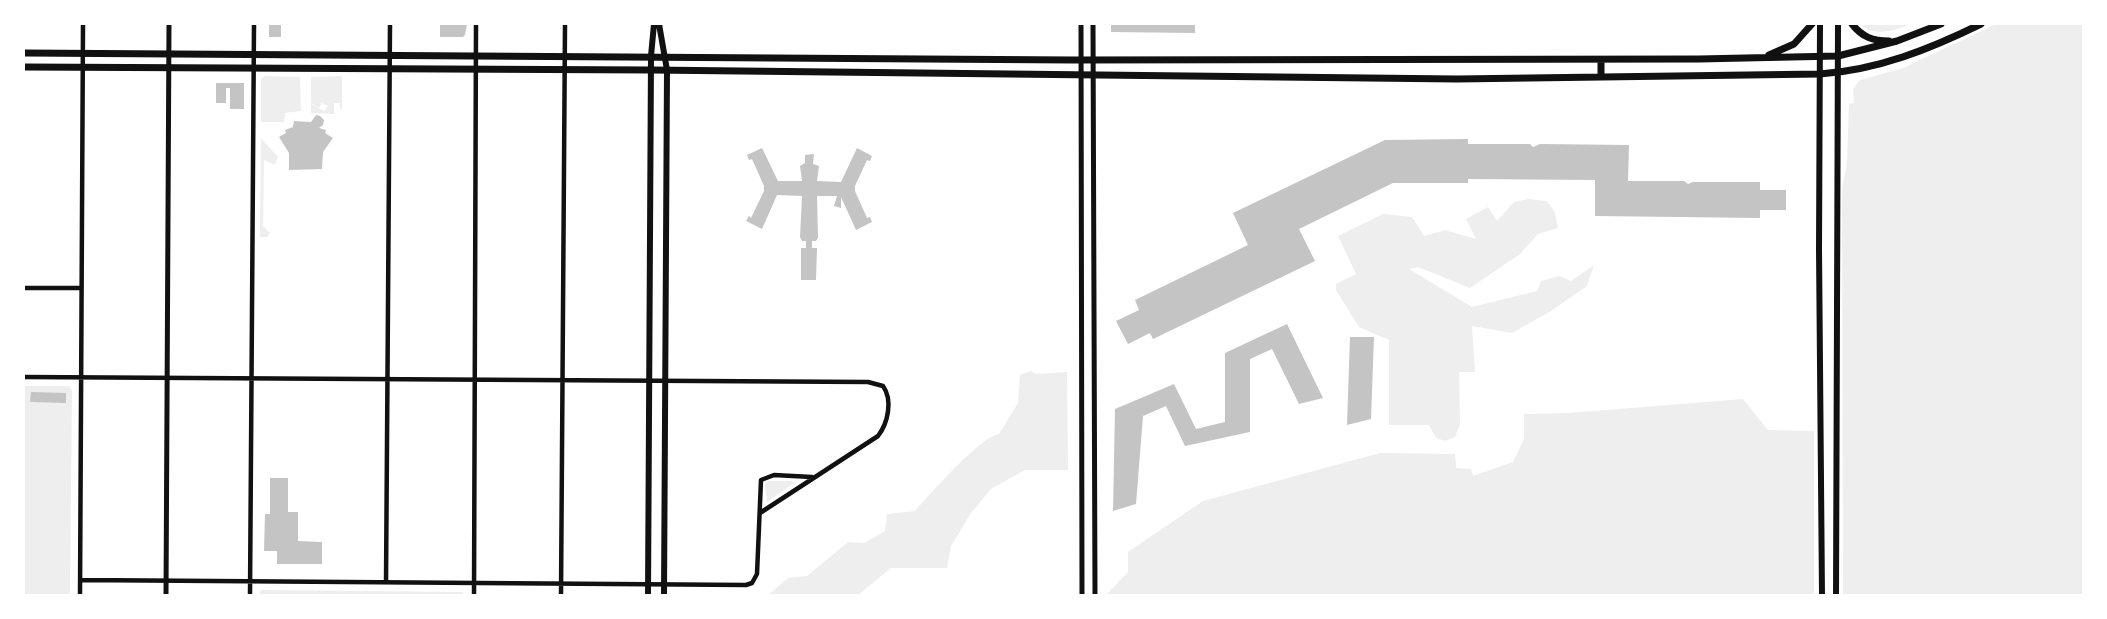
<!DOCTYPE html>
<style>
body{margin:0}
#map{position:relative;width:2107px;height:619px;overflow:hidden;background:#fff;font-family:Helvetica,sans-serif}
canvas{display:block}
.frame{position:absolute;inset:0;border:25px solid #fff;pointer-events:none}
</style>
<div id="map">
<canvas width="2107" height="619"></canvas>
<div class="frame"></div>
</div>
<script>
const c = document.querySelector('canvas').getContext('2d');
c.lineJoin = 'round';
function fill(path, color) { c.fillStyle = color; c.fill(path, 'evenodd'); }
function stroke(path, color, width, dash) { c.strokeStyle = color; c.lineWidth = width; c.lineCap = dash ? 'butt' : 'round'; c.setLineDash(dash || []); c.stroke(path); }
const green = new Path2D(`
 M1861,24H1912C1895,30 1875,38 1861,24Z
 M1996,24H2083V595H1843L1842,189L1847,163L1849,104L1854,103L1853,89L1860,80L1903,68Z
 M265,76L300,77L301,111L285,113L284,122H261V79Z
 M342,76V109H340V103H334V114L311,113V104L324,111L328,106L322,103L319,108L311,103V77Z
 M261,138L278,157L275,165L264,160L263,226L270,233L267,237H260Z
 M1528,199L1547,201L1555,212L1558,228L1538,234L1520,254L1470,288L1418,267L1409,269L1472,307L1537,291L1541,281L1559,276L1571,281L1594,265L1587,286L1551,311L1512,333L1472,326L1475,372H1459L1460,425L1455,437L1445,441L1436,438L1429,425H1389V340L1359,327L1336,290V284L1356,274L1338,236L1383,214L1412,217L1424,236L1445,230L1476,239L1466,219L1488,207L1497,221L1514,202Z
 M1031,371L1036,374L1067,372L1068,470H1025L991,489L971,513L951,546L947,568H891L858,595H768L788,578L807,576L848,542L864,543L885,531L887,514L915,511C930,494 980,437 999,434L1018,403L1020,375Z
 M24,386H69L72,391L70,595H24Z
 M1743,399L1768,430L1814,431V595H1106L1128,572V552L1203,501L1380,453L1455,454L1456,468L1471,469L1473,476L1513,462L1524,439V414L1569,413Z
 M768,481H792L794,483L767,502L765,485Z
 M261,590L462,592L465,595H259Z`);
const building = new Path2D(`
 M269,24H281V37H269Z
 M440,24H467L465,35L463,37H440Z
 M1111,24H1195V33L1111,32Z
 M216,83H244V109H230V88H226V103H216Z
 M316,115L320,116L324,120L323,125L319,128L326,130L325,133L333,138L323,152L322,169L289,170V153L279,137L286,133L285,130L293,127L294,121L311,122Z
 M1468,139V144H1530L1533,147L1540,144L1629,145L1628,181H1684L1688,184L1693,182H1760V190H1786V210H1760V218L1595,216V180L1468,179V183H1393L1299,229L1315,261L1153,339L1150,333L1128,344L1116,321L1139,310L1135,300L1248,245L1233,213L1385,140Z
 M762,148L778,181H802L800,166L805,163V155L814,154L813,164L819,166L817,181L841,182L857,148L872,156L870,161L867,160L855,186V191L867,218L870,217L872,222L856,230L841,197V208L834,206L837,196H817L818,238L816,241H812V248H817L816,280H801V248H806V241H802L800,237L802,196L777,195L762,229L746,221L749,216L751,218L764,191V186L752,159L749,160L747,155Z
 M1287,324L1323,398L1299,404L1272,349L1250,359V432L1185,446L1166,406L1143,416L1136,504L1113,511L1115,409L1174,384L1196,429L1225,422V353Z
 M1350,337H1374L1371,419L1347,425Z
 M31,392L66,393V403L30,402Z
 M270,478H288V512H298V541L322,542V564H277V551H264L265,514H270Z`);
const minor = new Path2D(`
 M24,288H81
 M24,377L868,382L883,386C893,400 888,423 878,436L760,513
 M80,580L746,585L752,583L757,574L761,480L774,475L812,477
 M386,582L390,24
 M80,595L83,24
 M250,595L254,24
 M474,595L476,24
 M561,595L565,24`);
const tertiary = new Path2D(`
 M1081,24L1082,595
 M1093,24L1095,595
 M166,595L169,24`);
const secondary = new Path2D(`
 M659,24L667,70L664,595
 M1820,24L1819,249L1822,595
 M648,595L651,56L654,24
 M1836,595L1838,24`);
const primary = new Path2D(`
 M1852,24C1862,37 1873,41 1889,41
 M24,53L1073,60L1699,59L1838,56L1897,41L1941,24
 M1769,55L1794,44L1812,24
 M1601,60V77
 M24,67L651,70L1457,79L1820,74C1878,70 1930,49 1981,24`);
fill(green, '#eee');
fill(building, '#c4c4c4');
stroke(minor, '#111', 4.5);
stroke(tertiary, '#111', 5);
stroke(secondary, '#111', 6);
stroke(primary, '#111', 7);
</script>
